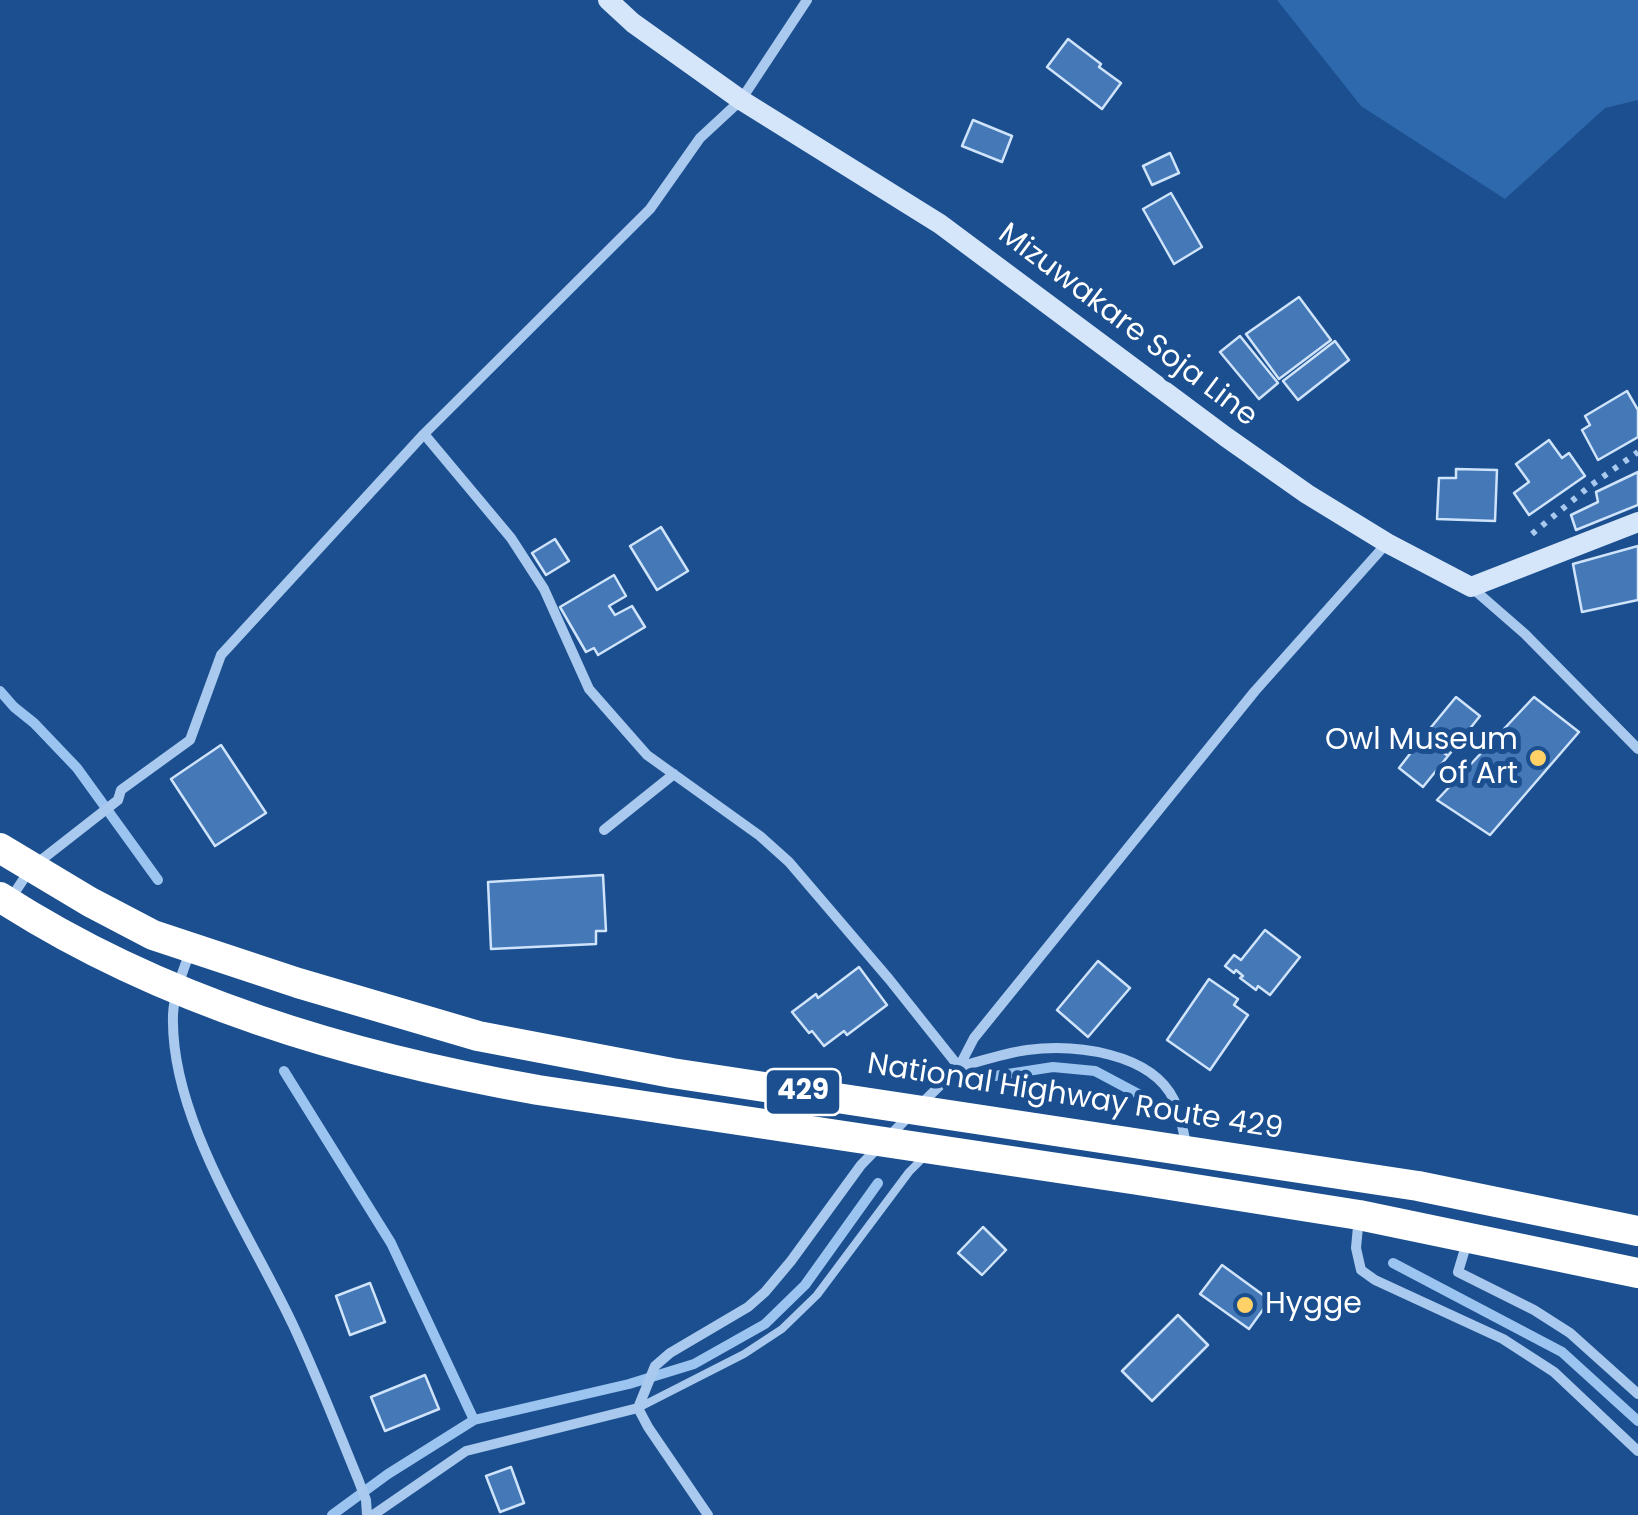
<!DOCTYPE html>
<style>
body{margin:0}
canvas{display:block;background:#1b4f8f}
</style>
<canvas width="1638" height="1515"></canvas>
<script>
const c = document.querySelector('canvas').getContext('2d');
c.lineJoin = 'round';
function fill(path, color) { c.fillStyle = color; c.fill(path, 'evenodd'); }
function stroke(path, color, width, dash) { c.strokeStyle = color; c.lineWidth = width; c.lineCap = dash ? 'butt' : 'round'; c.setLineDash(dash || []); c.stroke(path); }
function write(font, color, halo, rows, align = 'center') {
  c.font = font + ' Poppins,sans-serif'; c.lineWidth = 10; c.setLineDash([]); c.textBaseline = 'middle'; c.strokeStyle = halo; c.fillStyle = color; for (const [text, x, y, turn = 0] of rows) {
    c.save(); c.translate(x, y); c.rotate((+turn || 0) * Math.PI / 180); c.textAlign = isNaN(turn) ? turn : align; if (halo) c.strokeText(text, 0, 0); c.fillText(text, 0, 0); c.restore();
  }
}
const green = new Path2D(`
 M1277,0H1638V100L1605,108L1505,199L1361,106Z`);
const stream = new Path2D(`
 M0,691L14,707L34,723L77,768L158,880
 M284,1071L391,1243L474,1420L629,1384L694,1364L765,1324L805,1285L878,1183
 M995,1076L1053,1067L1095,1071L1142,1096
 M1393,1263L1562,1352L1638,1421
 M332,1515L388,1474L474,1420`);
const building = new Path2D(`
 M1068,39L1101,64L1099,67L1121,83L1102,109L1047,67Z
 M973,120L1012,136L1002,162L962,146Z
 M1170,153L1179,173L1152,185L1143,166Z
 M1171,193L1202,247L1174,264L1143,209Z
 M1299,297L1331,340L1279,379L1246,334Z
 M1240,336L1278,383L1259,399L1220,352Z
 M1335,341L1349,360L1298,400L1283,381Z
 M1627,391L1638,410V437L1598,460L1582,430L1590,425L1585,416Z
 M1549,440L1562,458L1569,453L1585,476L1529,515L1514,493L1529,482L1516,464Z
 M1456,469L1497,470L1495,521L1437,519L1439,478H1456Z
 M1638,472V505L1576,530L1571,515L1598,502L1596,492Z
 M661,527L688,571L657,590L630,546Z
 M555,539L569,561L546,575L532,553Z
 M1638,546V600L1582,612L1573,564Z
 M614,575L626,596L609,606L615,615L632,606L645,627L598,655L594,648L586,652L560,607Z
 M1456,697L1480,716L1448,756L1423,737Z
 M1534,697L1579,732L1490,835L1437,800Z
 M1423,737L1448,756L1423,787L1399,768Z
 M221,745L266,813L215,846L171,779Z
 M603,875L606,931H596V944L491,949L488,882Z
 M1265,930L1300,957L1270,995L1258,986L1256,990L1240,978L1243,976L1236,970L1234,973L1225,966L1234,955L1241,960Z
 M1098,961L1130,988L1088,1037L1057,1010Z
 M859,967L887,1005L847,1035L844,1031L824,1046L812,1031L809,1033L792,1012L816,994L818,998Z
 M1209,979L1238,999L1234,1005L1248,1015L1210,1070L1167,1040Z
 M983,1227L1006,1250L982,1275L958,1253Z
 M1222,1265L1270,1300L1249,1329L1200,1294Z
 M370,1283L385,1322L350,1335L336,1296Z
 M1178,1315L1208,1345L1152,1401L1122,1371Z
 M425,1375L439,1409L385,1431L371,1397Z
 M511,1467L524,1503L500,1512L486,1476Z`);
const path = new Path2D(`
 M1532,534L1590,486L1638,452`);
const lane = new Path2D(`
 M638,1408L744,1354L782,1329L817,1295L909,1172L926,1155`);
const street = new Path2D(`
 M424,434L511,538L544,589L589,689L647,755L760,836L789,862L889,979L959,1067C981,1061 1005,1053 1027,1050C1074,1044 1151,1052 1174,1100C1181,1114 1183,1130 1186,1145
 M1471,587L1525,634L1638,749
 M604,830L674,774
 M11,898L31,868L118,800L121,790L190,740L221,655L424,434L650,209L700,138L741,100L807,0
 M191,949C183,971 174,992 173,1015C170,1119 250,1233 293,1325C317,1376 337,1428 358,1479L366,1500L367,1515
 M922,1103L959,1067L974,1038L1255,691L1387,543
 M1359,1216L1356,1248L1361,1270L1375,1280L1503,1339L1554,1372L1638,1451
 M1468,1239L1458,1272L1534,1310L1570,1333L1638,1394
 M373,1515L466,1451L638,1408
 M708,1515L648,1427L638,1408L655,1366L670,1353L748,1307L765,1292L791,1261L861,1165L910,1115`);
const secondary = new Path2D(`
 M608,0L633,23L741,100L940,224L1226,437L1307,494L1387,543L1471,587L1638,522`);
const highway = new Path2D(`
 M0,848L90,902L153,935L298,983L478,1036L672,1073L1418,1186L1638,1231
 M0,897C161,1001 350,1057 538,1090L1138,1180L1359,1215L1638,1273`);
const markers = [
 [1538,758,10,"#ffd166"],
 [1245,1305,10,"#ffd166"]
];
const shields = [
 [803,1092,75]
];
const shieldNames = [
 ["429",803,1092]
];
const streetNames = [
 ["Mizuwakare Soja Line",1127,326,37],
 ["National Highway Route 429",1075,1098,9]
];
const poiNames = [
 ["Owl Museum",1518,741],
 ["of Art",1518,775],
 ["Hygge",1265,1305,"left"]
];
fill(green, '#2e69ad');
stroke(stream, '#9cc4f0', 10);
fill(building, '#4478b7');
stroke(building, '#cfe3fa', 2.5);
stroke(path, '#a9c9ee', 6, [5, 8]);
stroke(lane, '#a9c9ee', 8);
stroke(street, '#a9c9ee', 10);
stroke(secondary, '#d6e6fa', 20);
stroke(highway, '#fff', 30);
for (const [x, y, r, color] of markers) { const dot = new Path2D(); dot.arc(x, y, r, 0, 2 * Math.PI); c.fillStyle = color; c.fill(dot); stroke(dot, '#1b4f8f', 4); }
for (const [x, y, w] of shields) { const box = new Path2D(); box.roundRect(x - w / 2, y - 23, w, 46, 8); c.fillStyle = '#1b4f8f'; c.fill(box); stroke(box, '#fff', 2.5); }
write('bold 28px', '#fff', null, shieldNames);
write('30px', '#fff', '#1b4f8f', streetNames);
write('30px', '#fff', '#1b4f8f', poiNames, 'right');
</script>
